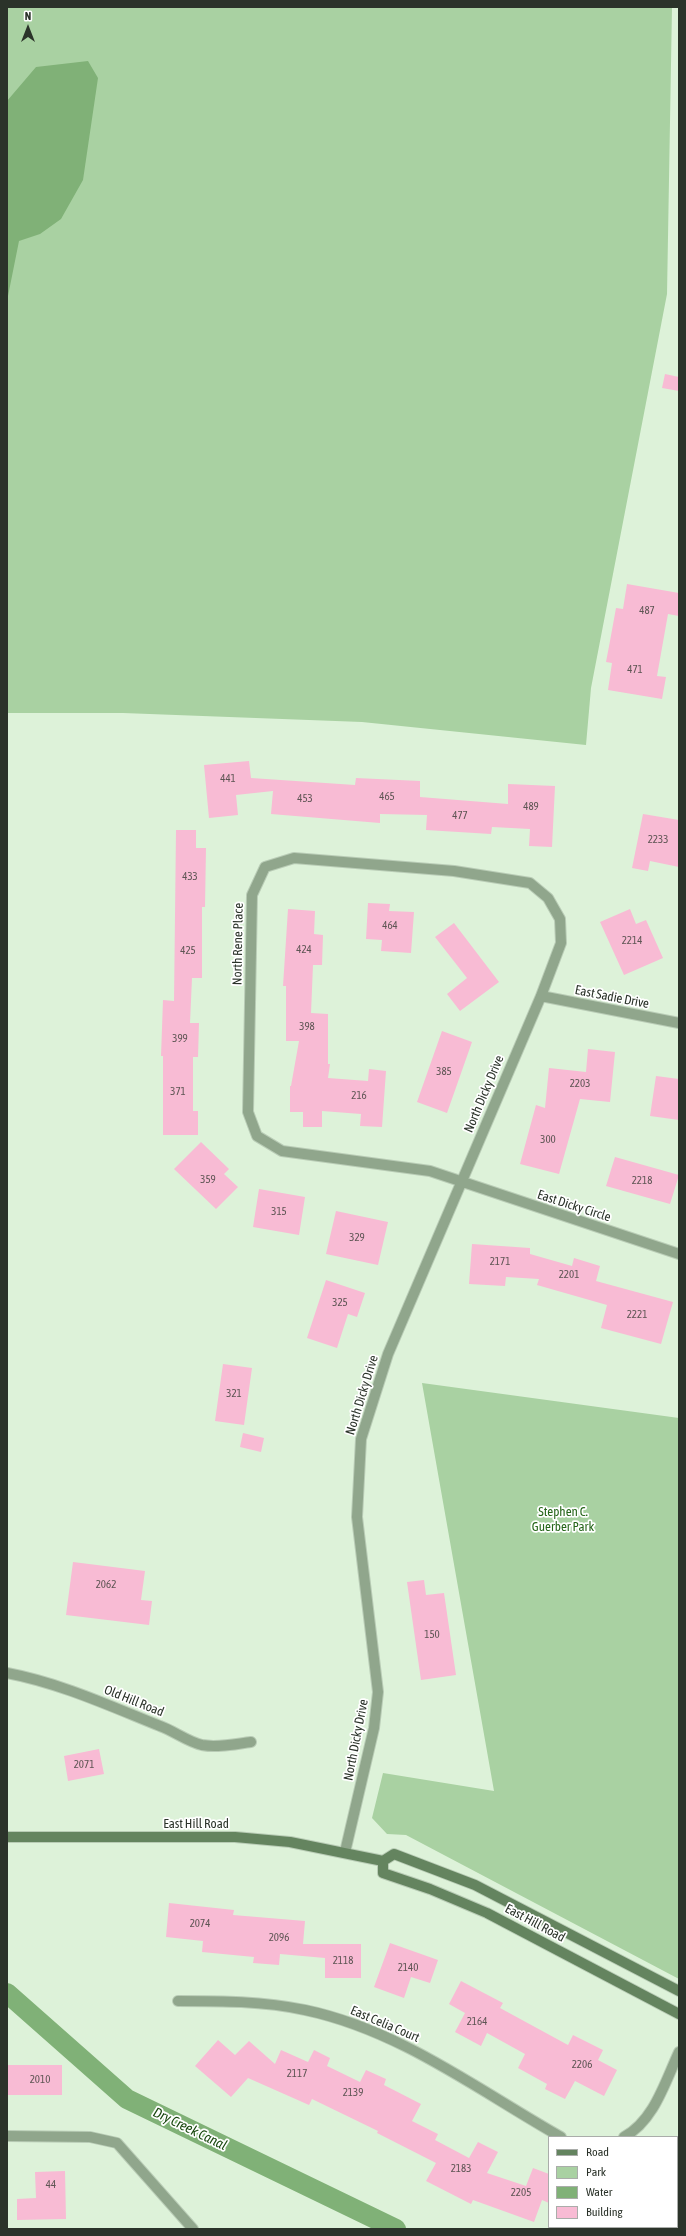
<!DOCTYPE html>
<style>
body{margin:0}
#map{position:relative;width:686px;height:2236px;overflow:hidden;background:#ddf2d9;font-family:"Asap Condensed",sans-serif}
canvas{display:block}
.frame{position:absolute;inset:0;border:8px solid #2b332a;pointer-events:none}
.legend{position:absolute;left:548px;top:2136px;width:130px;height:92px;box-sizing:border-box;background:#fff;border:1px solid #aaadaa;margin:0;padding:5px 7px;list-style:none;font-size:12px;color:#2b332a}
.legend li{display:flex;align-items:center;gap:8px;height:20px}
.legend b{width:20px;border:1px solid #aaadaa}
.north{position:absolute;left:8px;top:8px;width:40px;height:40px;-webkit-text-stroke:3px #fff;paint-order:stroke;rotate:0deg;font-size:11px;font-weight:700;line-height:16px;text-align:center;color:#2b332a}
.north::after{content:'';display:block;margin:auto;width:14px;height:18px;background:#2b332a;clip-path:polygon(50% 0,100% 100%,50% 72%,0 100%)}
</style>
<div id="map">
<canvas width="686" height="2236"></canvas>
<div class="frame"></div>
<ul class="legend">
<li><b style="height:5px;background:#64845f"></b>Road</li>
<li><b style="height:11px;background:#a9d1a2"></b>Park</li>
<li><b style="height:11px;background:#80b177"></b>Water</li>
<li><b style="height:11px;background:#f8bbd4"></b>Building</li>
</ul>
<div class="north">N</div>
</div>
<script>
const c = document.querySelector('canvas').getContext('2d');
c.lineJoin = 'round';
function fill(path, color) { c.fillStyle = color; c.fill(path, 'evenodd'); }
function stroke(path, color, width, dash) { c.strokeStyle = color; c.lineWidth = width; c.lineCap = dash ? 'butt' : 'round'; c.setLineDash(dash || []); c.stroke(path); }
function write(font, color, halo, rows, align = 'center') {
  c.font = font + ' "Asap Condensed",sans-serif'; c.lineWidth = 3.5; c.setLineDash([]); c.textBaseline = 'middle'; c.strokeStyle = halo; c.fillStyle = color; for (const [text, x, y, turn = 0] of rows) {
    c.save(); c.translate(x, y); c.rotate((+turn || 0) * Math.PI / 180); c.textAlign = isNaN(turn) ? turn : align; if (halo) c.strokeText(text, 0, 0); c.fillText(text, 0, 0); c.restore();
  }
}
const green = new Path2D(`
 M7,7H672L667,294L591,688L586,745L362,722L123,713H7Z
 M422,1383L679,1418V1979L406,1835L387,1834L372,1818L383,1773L494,1791Z`);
const water = new Path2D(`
 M88,61L98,78L83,180L61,219L40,234L19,241L7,301V101L36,67Z`);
const canal = new Path2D(`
 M7,1993L127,2099L396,2229`);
const building = new Path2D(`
 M665,374L679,377V391L662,388Z
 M627,584L679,593V616L668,614L657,676L666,677L662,699L608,690L612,663L606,662L610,641L616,608L623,609Z
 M249,761L251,778L355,785L356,778L420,781V797L508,804V784L555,786L552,847L529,846L530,829L492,827L491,834L426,830L427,815L380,814V823L271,814L273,791L236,795L238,815L209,818L204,765Z
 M643,814L679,820V867L650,861L648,871L632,868Z
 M176,830H196V848H206L205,907H202V978H192L190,1023H199L198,1057H193V1111H198V1135H163V1056H161L163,1000L174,1001Z
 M368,903L390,904L389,911L414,912L411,953L381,951L382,940L366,939Z
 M288,909L315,911L314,934L323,935L322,965H313L311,1013L328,1014V1064H330L328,1078L368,1081L369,1069L386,1071L382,1127L360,1126L361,1114L322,1111V1127H303V1112H290V1086H291L299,1041H286V986H283Z
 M630,909L636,924L646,920L663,958L624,975L600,922Z
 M454,923L499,982L460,1011L447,994L467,978L435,937Z
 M442,1031L472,1042L447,1113L417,1102Z
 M588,1049L615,1052L610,1102L580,1099L559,1174L520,1164L536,1105L545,1108L549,1068L586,1072Z
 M656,1076L679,1079V1120L650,1116Z
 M201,1142L229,1169L224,1174L238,1187L216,1209L174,1169Z
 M615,1157L679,1175L670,1204L606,1186Z
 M259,1189L305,1197L299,1235L253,1227Z
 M336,1211L388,1222L378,1265L326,1254Z
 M472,1244L530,1248V1254L572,1266L574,1258L600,1266L596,1281L673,1302L661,1344L601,1328L607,1305L537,1285L539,1279L506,1277L505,1286L469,1284Z
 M326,1280L365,1293L357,1317L348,1314L337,1348L307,1338Z
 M223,1364L252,1368L244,1425L215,1421Z
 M243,1433L264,1438L261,1452L240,1447Z
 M73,1562L145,1571L141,1600L152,1601L149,1625L66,1615Z
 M424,1580L426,1595L444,1593L456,1675L421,1680L407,1582Z
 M99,1749L104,1774L68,1781L64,1756Z
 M169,1903L234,1910L233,1915L305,1921L303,1944H361V1978H325V1958L280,1954L279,1965L253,1963L254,1957L202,1952L203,1941L166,1937Z
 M390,1943L438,1960L430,1983L411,1977L404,1998L374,1987Z
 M461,1981L503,2003L500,2008L568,2045L573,2035L603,2050L598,2060L617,2070L604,2096L575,2081L565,2099L545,2089L547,2084L518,2068L525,2054L487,2033L481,2046L455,2032L465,2013L449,2004Z
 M218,2040L235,2055L249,2041L275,2064L281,2050L308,2062L314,2050L330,2058L327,2066L360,2082L366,2070L386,2079L384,2085L421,2104L412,2121L438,2134L435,2140L469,2158L478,2142L498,2152L487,2173L526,2186L533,2168L549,2174V2203L542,2200L534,2222L473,2200L471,2204L426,2181L436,2163L377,2133L378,2131L312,2099L309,2105L248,2078L231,2097L195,2066Z
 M7,2065H62V2095H7Z
 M65,2171L66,2219L17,2220V2199L36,2198L35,2172Z`);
const street = new Path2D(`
 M541,996L679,1023
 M7,1673C60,1683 110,1706 160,1726C174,1731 188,1742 202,1745C218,1748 235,1744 251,1742
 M345,1852L374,1728L378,1692L357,1517L361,1439L388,1354L541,996L561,943L560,919L548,898L530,883L454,871L294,858L265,867L252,895L248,1112L257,1136L282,1151L430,1171L679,1254
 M178,2001C220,2001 263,2001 305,2010C400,2030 478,2090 561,2137
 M7,2136L90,2137L117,2143L193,2229
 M624,2137C654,2121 665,2082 679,2052`);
const secondary = new Path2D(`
 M7,1837H235L290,1842L383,1861
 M679,1991L475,1885L394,1854L383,1861V1873L430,1889L487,1913L679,2014`);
const numberNames = [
 ["487",647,611],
 ["471",635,670],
 ["441",228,779],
 ["465",387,797],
 ["453",305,799],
 ["489",531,807],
 ["477",460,816],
 ["2233",658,840],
 ["433",190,877],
 ["464",390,926],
 ["2214",632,941],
 ["424",304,950],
 ["425",188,951],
 ["398",307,1027],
 ["399",180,1039],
 ["385",444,1072],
 ["2203",580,1084],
 ["371",178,1092],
 ["216",359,1096],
 ["300",548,1140],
 ["359",208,1180],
 ["2218",642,1181],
 ["315",279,1212],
 ["329",357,1238],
 ["2171",500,1262],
 ["2201",569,1275],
 ["325",340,1303],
 ["2221",637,1315],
 ["321",234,1394],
 ["2062",106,1585],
 ["150",432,1635],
 ["2071",84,1765],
 ["2074",200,1924],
 ["2096",279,1938],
 ["2118",343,1961],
 ["2140",408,1968],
 ["2164",477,2022],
 ["2206",582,2065],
 ["2117",297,2074],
 ["2010",40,2080],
 ["2139",353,2093],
 ["2183",461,2169],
 ["44",51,2185],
 ["2205",521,2193]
];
const streetNames = [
 ["North Rene Place",238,944,-89],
 ["East Sadie Drive",612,997,11],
 ["North Dicky Drive",484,1094,-67],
 ["East Dicky Circle",574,1206,18],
 ["North Dicky Drive",362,1395,-73],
 ["Old Hill Road",134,1701,22],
 ["North Dicky Drive",356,1740,-79],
 ["East Hill Road",196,1824],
 ["East Hill Road",535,1923,28],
 ["East Celia Court",385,2024,23]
];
const parkNames = [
 ["Stephen C.",563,1512],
 ["Guerber Park",563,1527]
];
const waterNames = [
 ["Dry Creek Canal",190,2129,26]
];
fill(green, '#a9d1a2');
fill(water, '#80b177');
stroke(canal, '#80b177', 20);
fill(building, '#f8bbd4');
stroke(street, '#b9ccb6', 12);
stroke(secondary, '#b9ccb6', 12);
stroke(street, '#90a68c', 10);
stroke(secondary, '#64845f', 10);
write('11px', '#5e5554', null, numberNames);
write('13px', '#2b332a', '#fff', streetNames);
write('13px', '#26661a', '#fff', parkNames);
write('italic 14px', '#17470d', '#fff', waterNames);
</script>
